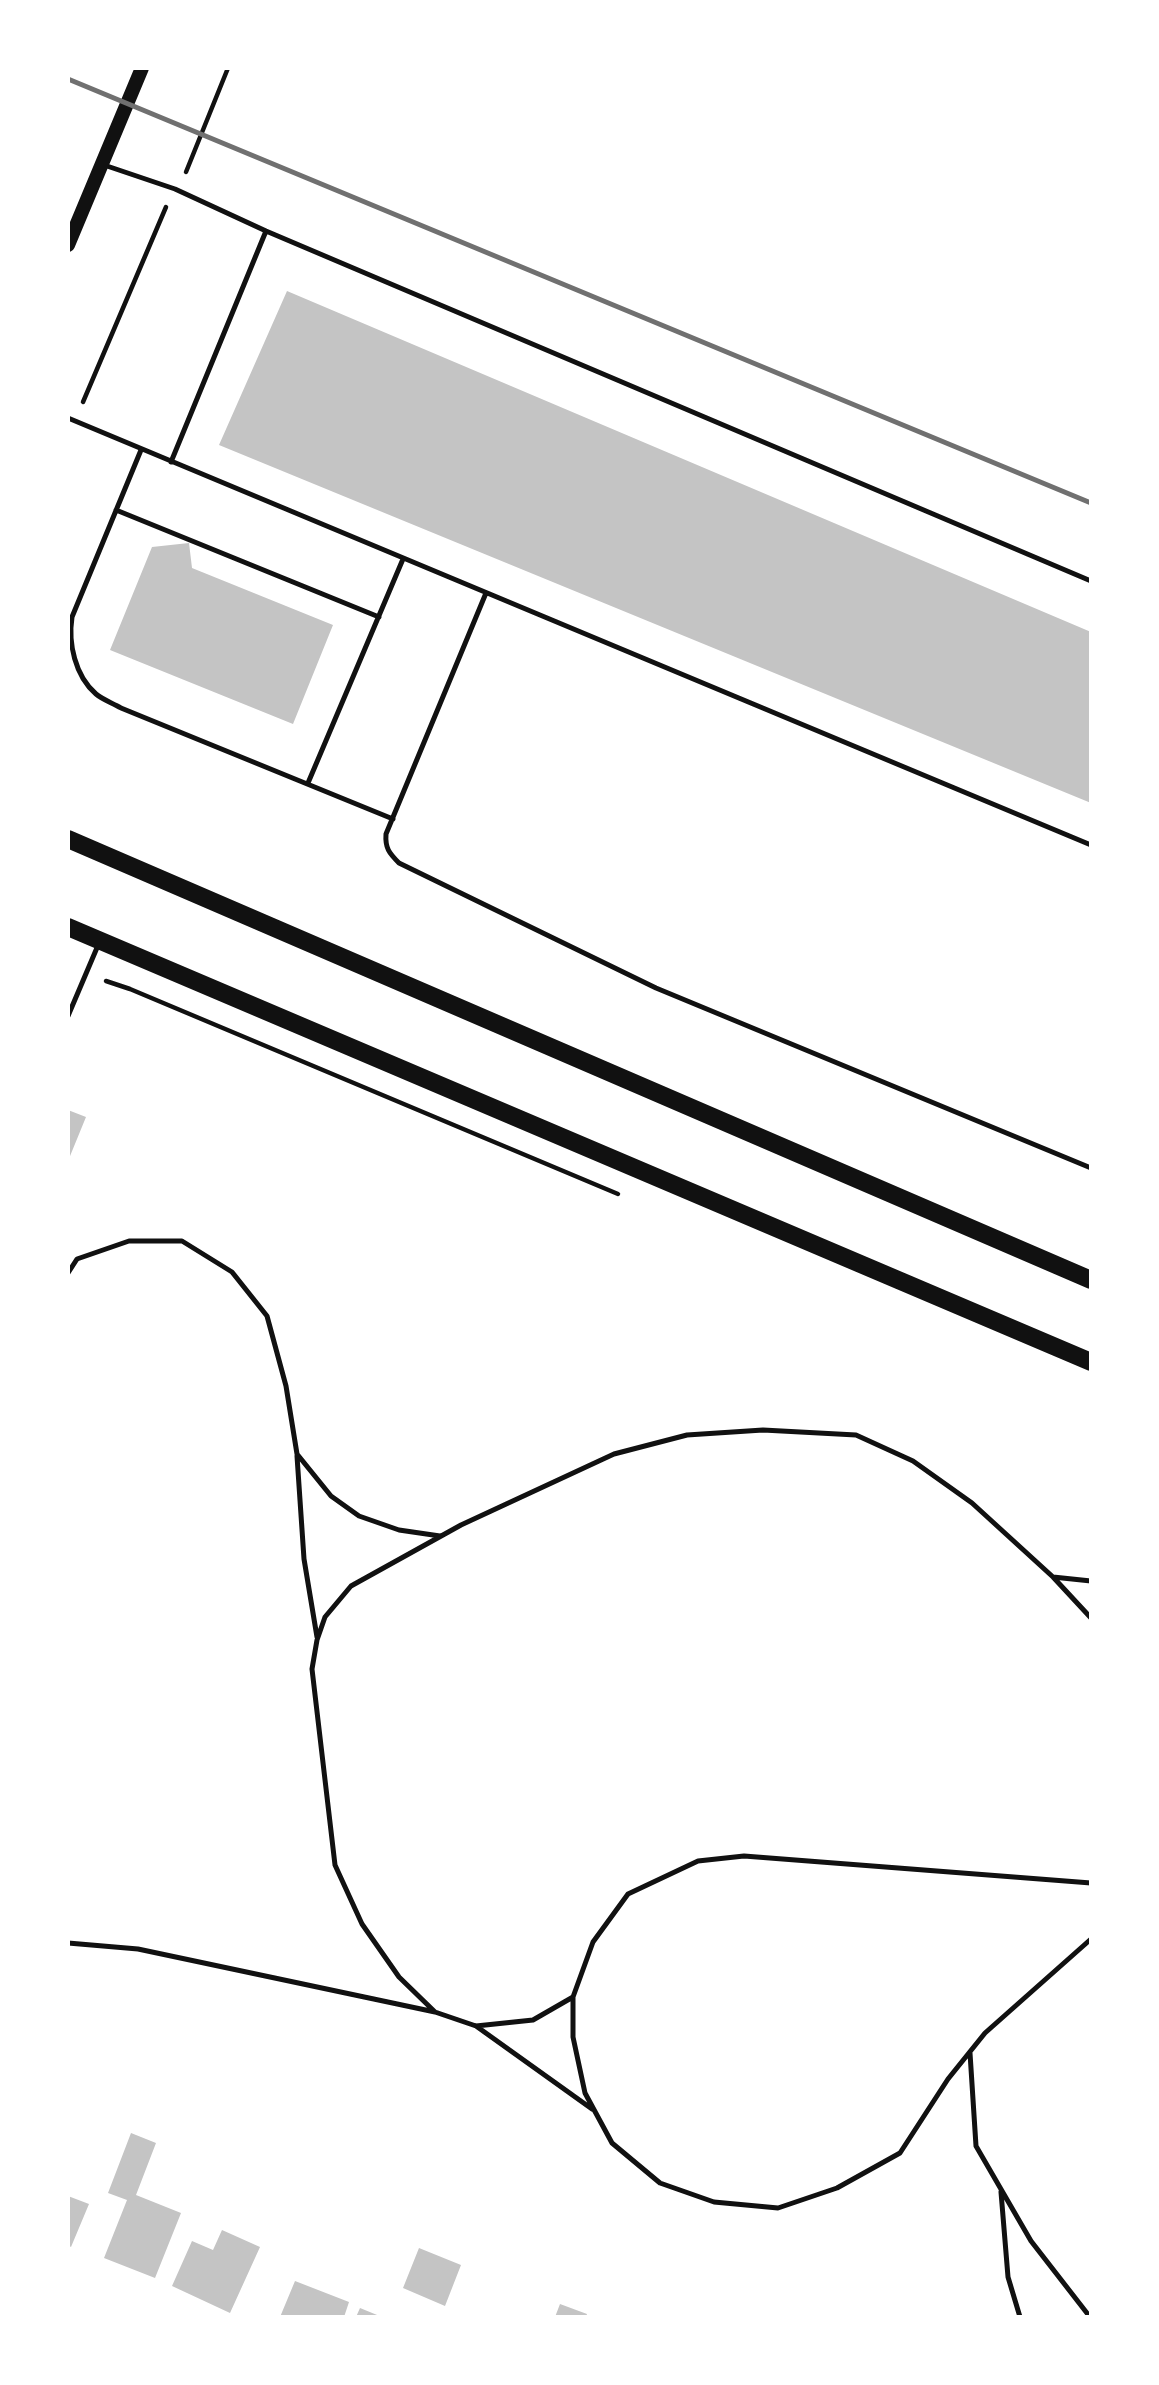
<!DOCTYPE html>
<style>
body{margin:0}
#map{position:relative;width:1159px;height:2385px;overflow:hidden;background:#fff;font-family:"Asap Condensed",sans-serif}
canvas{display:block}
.frame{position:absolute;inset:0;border:70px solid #fff;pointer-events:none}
</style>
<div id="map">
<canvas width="1159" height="2385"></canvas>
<div class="frame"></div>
</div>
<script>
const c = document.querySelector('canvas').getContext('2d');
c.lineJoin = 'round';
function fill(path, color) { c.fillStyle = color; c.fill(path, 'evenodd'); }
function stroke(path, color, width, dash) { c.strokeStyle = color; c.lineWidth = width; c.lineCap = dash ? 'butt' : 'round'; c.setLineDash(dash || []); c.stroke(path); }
const building = new Path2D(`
 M287,291L1091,632V803L219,445Z
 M189,543L192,568L333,625L293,724L110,650L152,547Z
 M68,1110L86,1117L68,1161Z
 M131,2133L156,2143L136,2195L181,2213L155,2278L104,2258L127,2200L108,2193Z
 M68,2196L89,2204L71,2247L68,2245Z
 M222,2230L260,2247L230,2313L172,2286L192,2241L213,2250Z
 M419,2248L461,2265L445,2306L403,2288Z
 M295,2281L349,2302L344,2317H280Z
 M560,2304L587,2314L586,2317H555Z
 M360,2308L382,2317H356Z`);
const path = new Path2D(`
 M186,172L228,68
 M83,402L166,207
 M106,981L130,989L618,1194`);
const service = new Path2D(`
 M104,165L175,189L266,231L1091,581
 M68,418L1091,845
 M141,450L72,617C68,643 75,676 96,694C103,700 113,703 121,708L393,819
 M171,462L266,231
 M116,510L379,617
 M486,593L386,834C385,848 389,853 399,863L656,988L1091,1168
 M308,783L403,559
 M68,1016L99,943
 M68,1273L77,1259L129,1241H182L232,1272L267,1316L286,1386L297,1454L331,1496L359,1516L399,1530L440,1536
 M297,1456L304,1559L317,1637
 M1053,1577L1091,1618
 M1091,1581L1053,1577L972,1503L913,1461L856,1435L763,1430L687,1435L614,1454L461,1525L351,1586L325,1617L317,1640L312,1669L335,1865L362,1924L399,1977L435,2012L476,2026L533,2020L573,1997L593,1942L628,1894L698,1861L744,1856L1091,1883
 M68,1943L138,1949L435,2012
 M573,1997V2037L585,2093L612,2143L660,2183L714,2202L778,2208L837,2188L900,2153L948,2079L985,2033L1091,1939
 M476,2026L592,2109
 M970,2053L976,2146L1031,2241L1090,2317
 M1001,2192L1008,2277L1020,2317`);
const secondary = new Path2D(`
 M68,245L142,68`);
const primary = new Path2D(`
 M68,839L1091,1280
 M68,927L1091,1362`);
const rail = new Path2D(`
 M68,79L1091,503`);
fill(building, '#c4c4c4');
stroke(path, '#111', 4.5);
stroke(service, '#111', 5);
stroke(secondary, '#111', 14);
stroke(primary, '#111', 18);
stroke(rail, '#707070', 5);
</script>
